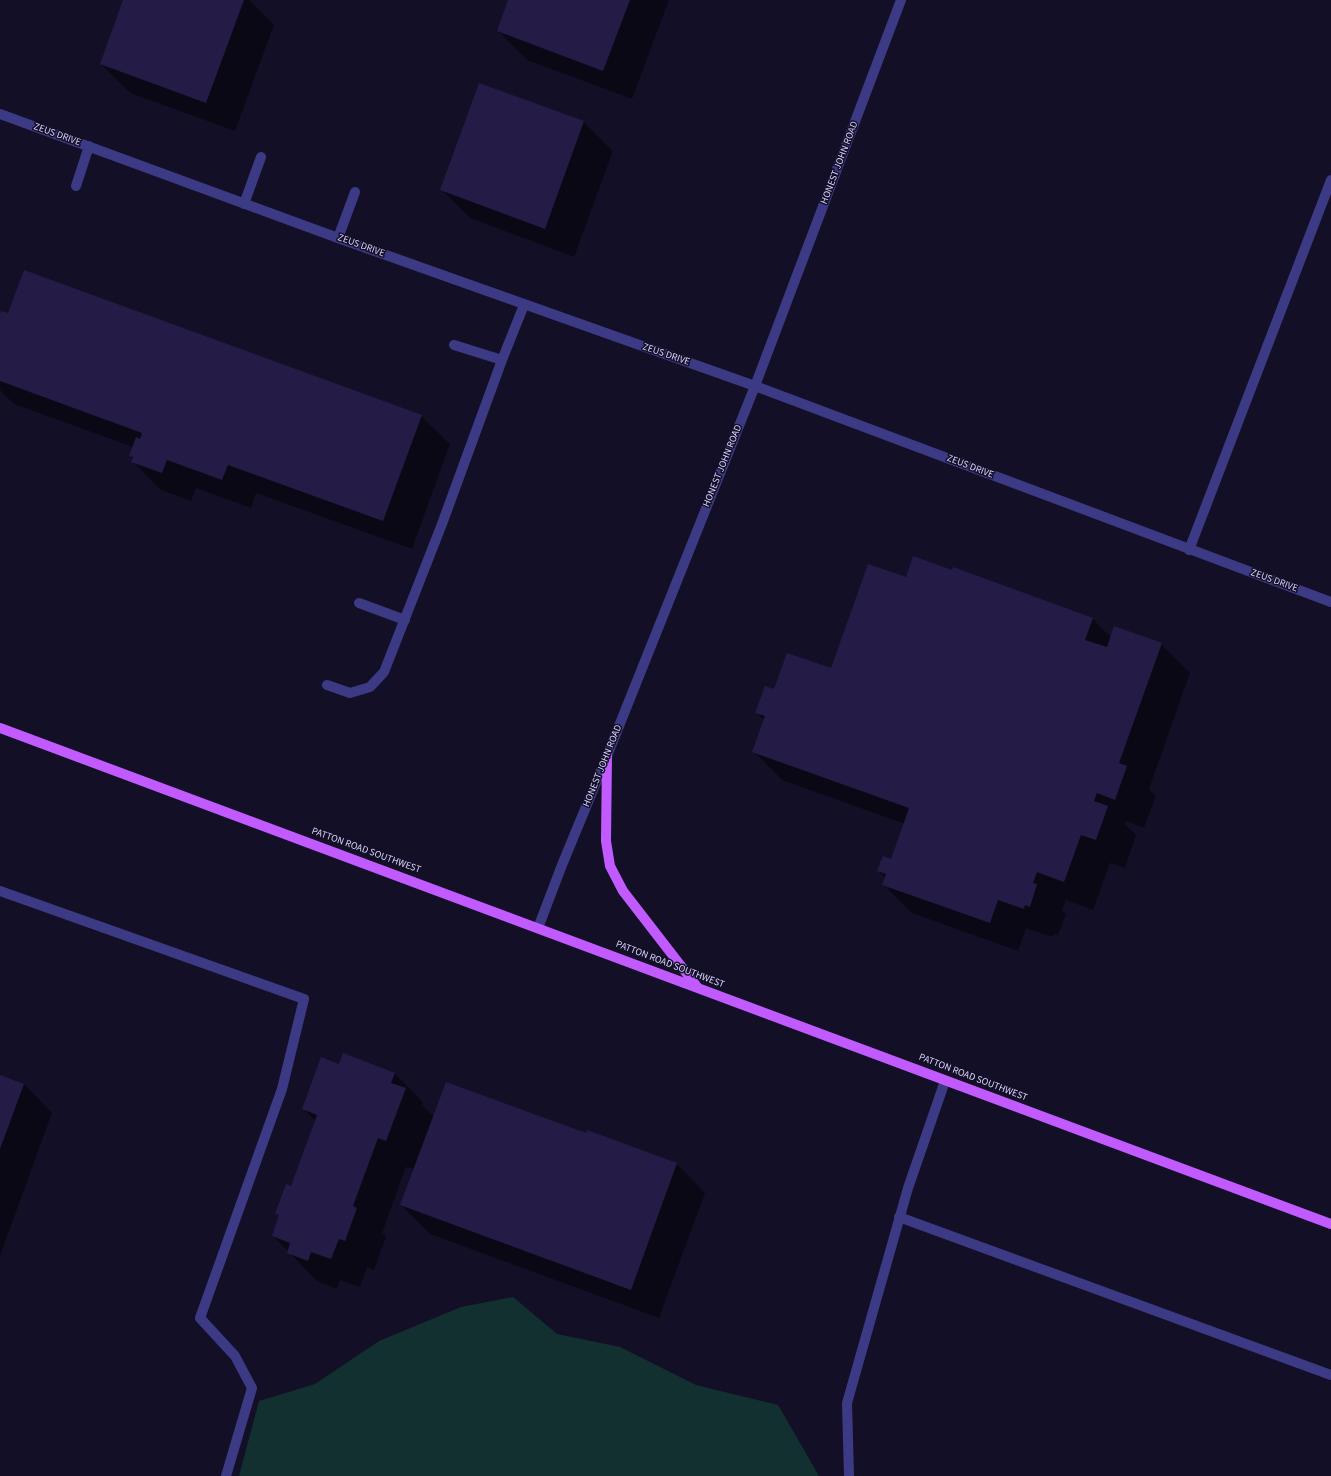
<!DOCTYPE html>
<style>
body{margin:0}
canvas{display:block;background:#130f26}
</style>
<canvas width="1331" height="1476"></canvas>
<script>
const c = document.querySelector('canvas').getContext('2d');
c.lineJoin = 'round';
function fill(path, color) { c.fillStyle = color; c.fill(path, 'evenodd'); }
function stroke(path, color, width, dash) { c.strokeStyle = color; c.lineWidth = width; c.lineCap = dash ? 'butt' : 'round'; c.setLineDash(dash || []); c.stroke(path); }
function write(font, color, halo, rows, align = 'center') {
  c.font = font + ' "Source Sans 3",sans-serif'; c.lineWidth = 3; c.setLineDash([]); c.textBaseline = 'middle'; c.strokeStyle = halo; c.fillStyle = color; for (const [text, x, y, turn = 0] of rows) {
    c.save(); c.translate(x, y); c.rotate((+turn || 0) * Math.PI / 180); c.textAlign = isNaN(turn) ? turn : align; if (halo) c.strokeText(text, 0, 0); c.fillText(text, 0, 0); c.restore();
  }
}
const green = new Path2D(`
 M513,1297L557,1334L620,1347L696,1385L778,1405L819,1476H239L259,1401L315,1384L379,1341L461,1307Z`);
const shadow = new Path2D(`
 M124,0H249L274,25L235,131L130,93L101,64Z
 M509,0H669L632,99L527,60L498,31Z
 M479,84L584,122L613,151L574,257L470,218L441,189Z
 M0,317L421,416L450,444L412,549L256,493L251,508L196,488L191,501L161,490L132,461L133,459L130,455L133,447L14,404L0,390Z
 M954,568L1093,619L1111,637L1161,644L1190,673L1149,789L1156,796L1144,828L1126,821L1125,824L1136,835L1125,868L1110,863L1093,910L1066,900L1062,910L1066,914L1058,935L1054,934L1052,937L1026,928L1018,951L912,913L884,885L886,878L878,871L892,860L905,824L782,780L753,751L764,720L757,713L775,691L831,670L907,578L952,571Z
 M340,1065L394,1073L423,1102L422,1105L434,1117L587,1134L677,1164L705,1193L659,1318L430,1234L401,1205L415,1169L406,1167L382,1233L386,1237L374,1270L367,1267L360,1287L340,1280L337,1289L317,1281L273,1236L280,1217L277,1214L292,1187L316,1121L303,1109Z
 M0,1076L24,1084L52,1113L0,1256Z`);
const building = new Path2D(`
 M123,0H244L206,103L100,64Z
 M508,0H630L603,71L497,31Z
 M479,83L584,121L545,229L440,190Z
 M24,270L422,415L383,521L228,465L222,480L167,460L162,473L131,462L133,457L129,456L136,437L140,439L142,433L0,381V314L1,311L8,313Z
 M913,556L952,570L953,567L1093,618L1085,640L1107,647L1114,626L1162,643L1119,763L1127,766L1115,800L1097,793L1094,801L1108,806L1096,840L1081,835L1064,882L1037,872L1033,883L1037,884L1030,907L1025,905L1024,909L998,900L990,923L882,885L886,874L877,871L883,856L891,859L909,808L752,752L765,716L755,713L765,686L774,689L787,653L831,668L868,564L906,577Z
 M343,1053L395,1073L391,1083L406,1088L386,1141L378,1138L353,1206L357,1208L345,1241L339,1239L331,1259L311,1252L308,1261L287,1253L290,1243L272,1236L279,1215L275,1214L286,1184L291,1186L317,1115L302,1109L321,1057L339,1064Z
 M0,1075L24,1084L0,1149Z
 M446,1082L586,1133L587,1130L677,1163L631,1290L400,1205Z`);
const minor = new Path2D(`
 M0,114L338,238L755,386L1331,602
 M76,186L89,146
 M244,204L261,157
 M338,238L355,192
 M454,345L502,360
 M1189,550L1331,180
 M359,603L405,620
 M327,685L350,693L370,687L384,672L442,524L502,360L524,305
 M0,891L304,999L282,1089L200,1318L235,1356L252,1388L226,1476
 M538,928L562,865L607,756L755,386L901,0
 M899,1217L1331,1375
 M849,1476L847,1403L908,1188L945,1081`);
const major = new Path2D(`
 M0,728L1331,1224
 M607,756L606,841L610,866L623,891L698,988`);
const streetNames = [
 ["ZEUS DRIVE",57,135,20],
 ["HONEST JOHN ROAD",840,163,-69],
 ["ZEUS DRIVE",361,246,20],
 ["ZEUS DRIVE",666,355,19],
 ["HONEST JOHN ROAD",723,466,-68],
 ["ZEUS DRIVE",970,467,21],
 ["ZEUS DRIVE",1274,581,20],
 ["HONEST JOHN ROAD",603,766,-68],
 ["PATTON ROAD SOUTHWEST",366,851,20],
 ["PATTON ROAD SOUTHWEST",670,965,21],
 ["PATTON ROAD SOUTHWEST",973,1078,21]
];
fill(green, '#12302f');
fill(shadow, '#0007');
fill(building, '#241b47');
stroke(minor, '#3d3a85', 10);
stroke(major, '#c25bff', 10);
write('10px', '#d9d4ff', '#130f26', streetNames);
</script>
